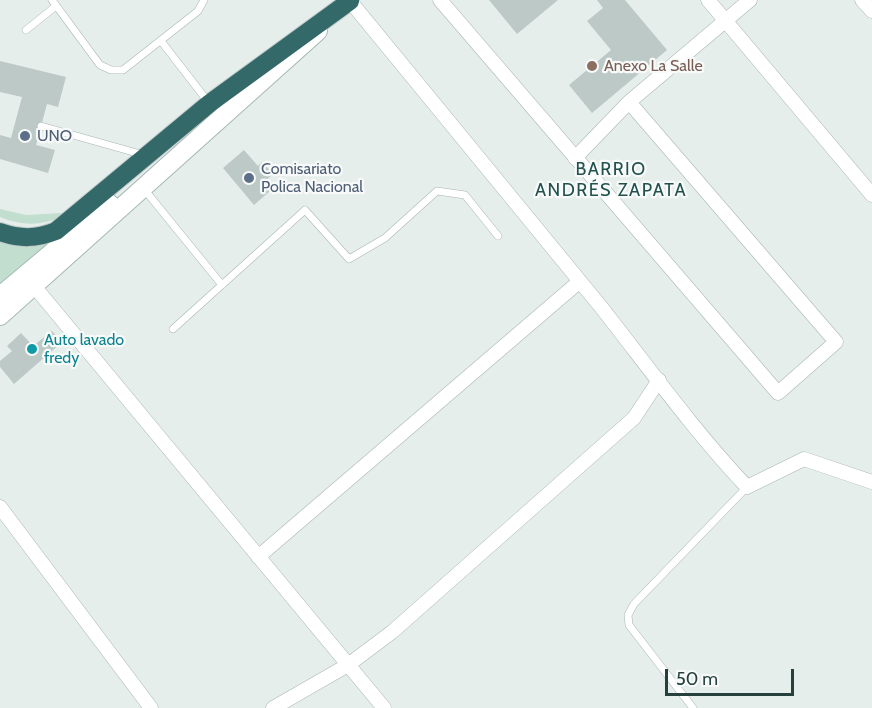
<!DOCTYPE html>
<meta charset="utf-8">
<style>
body{margin:0}
#map{position:relative;width:872px;height:708px;overflow:hidden;background:#e6eeec;font-family:Cabin,sans-serif}
canvas{display:block}
.scale{position:absolute;left:665px;top:669px;width:129px;height:27px;box-sizing:border-box;border:3px solid #26403d;border-top:0;padding-left:8px;font-size:18px;line-height:21px;white-space:nowrap;color:#26403d;-webkit-text-stroke:4px #f7faf9;paint-order:stroke}
</style>
<div id="map">
<canvas width="872" height="708"></canvas>
<div class="scale">50 m</div>
</div>
<script>
const c = document.querySelector('canvas').getContext('2d');
c.lineJoin = 'round';
function fill(path, color) { c.fillStyle = color; c.fill(path, 'evenodd'); }
function stroke(path, color, width, dash) { c.strokeStyle = color; c.lineWidth = width; c.lineCap = dash ? 'butt' : 'round'; c.setLineDash(dash || []); c.stroke(path); }
function write(font, color, halo, rows, align = 'center') {
  c.font = font + ' Cabin,sans-serif'; c.lineWidth = 4.5; c.setLineDash([]); c.textBaseline = 'middle'; c.strokeStyle = halo; c.fillStyle = color; for (const [text, x, y, turn = 0] of rows) {
    c.save(); c.translate(x, y); c.rotate((+turn || 0) * Math.PI / 180); c.textAlign = isNaN(turn) ? turn : align; if (halo) c.strokeText(text, 0, 0); c.fillText(text, 0, 0); c.restore();
  }
}
const green = new Path2D(`
 M0,209L26,215L62,213L61,217C40,226 22,226 0,217Z
 M53,241L0,285V242L18,244Z`);
const building = new Path2D(`
 M489,0H558L517,34Z
 M597,0H625L667,50L592,113L569,85L611,50L587,21L603,8Z
 M0,61L66,77L58,107L47,104L36,145L55,150L48,173L0,159V135L11,138L22,97L0,92Z
 M244,150L258,166L262,162L273,174L263,183L270,191L254,205L223,168Z
 M52,331L62,342L14,384L0,367V361L12,351L7,346L21,333L33,346Z`);
const lane = new Path2D(`
 M52,0L100,65L111,70H123L198,11L204,0
 M26,30L56,6
 M161,41L209,103
 M41,126L144,155
 M144,189L222,285
 M173,329L305,210L349,259L385,238L437,191L465,195L498,236
 M693,708L629,625L628,615L634,604L747,487`);
const street = new Path2D(`
 M440,0L778,393L836,342L629,102
 M708,0L872,195
 M862,0L872,11
 M350,1C433,103 518,205 601,307C649,368 694,431 747,487L804,459L872,482
 M575,158L629,102L750,0
 M34,286L384,708
 M0,507L151,708
 M258,557L580,281
 M273,708L348,665L392,632L634,418L659,380`);
const secondary = new Path2D(`
 M0,296L110,204
 M0,316L318,31`);
const highway = new Path2D(`
 M0,232C20,239 36,239 56,231L210,103L350,1`);
const markers = [
 [592,66,6,"#8d6e63"],
 [25,136,6,"#5c6f8a"],
 [249,178,6,"#5c6f8a"],
 [32,349,6,"#0f9aa8"]
];
const educationNames = [
 ["Anexo La Salle",604,66]
];
const serviceNames = [
 ["UNO",37,136],
 ["Comisariato",261,169],
 ["Polica Nacional",261,187]
];
const cultureNames = [
 ["Auto lavado",44,340],
 ["fredy",44,358]
];
const neighbourhoodNames = [
 ["BARRIO",611,170],
 ["ANDRÉS ZAPATA",611,191]
];
fill(green, '#c1dece');
fill(building, '#bcc9c6');
stroke(lane, '#a9b6b4', 8);
stroke(street, '#a9b6b4', 15);
stroke(secondary, '#a5b9b6', 20);
stroke(highway, '#c2cac9', 20);
stroke(lane, '#fff', 7);
stroke(street, '#fff', 14);
stroke(secondary, '#fff', 18);
stroke(highway, '#336a69', 18);
for (const [x, y, r, color] of markers) { const dot = new Path2D(); dot.arc(x, y, r, 0, 2 * Math.PI); c.fillStyle = color; c.fill(dot); stroke(dot, '#f7faf9', 2); }
write('16px', '#785e54', '#f7faf9', educationNames, 'left');
write('16px', '#4e5e75', '#f7faf9', serviceNames, 'left');
write('16px', '#0d838f', '#f7faf9', cultureNames, 'left');
c.letterSpacing = '1.5px';
write('18px', '#22514e', '#f7faf9', neighbourhoodNames);
c.letterSpacing = '0px';
</script>
